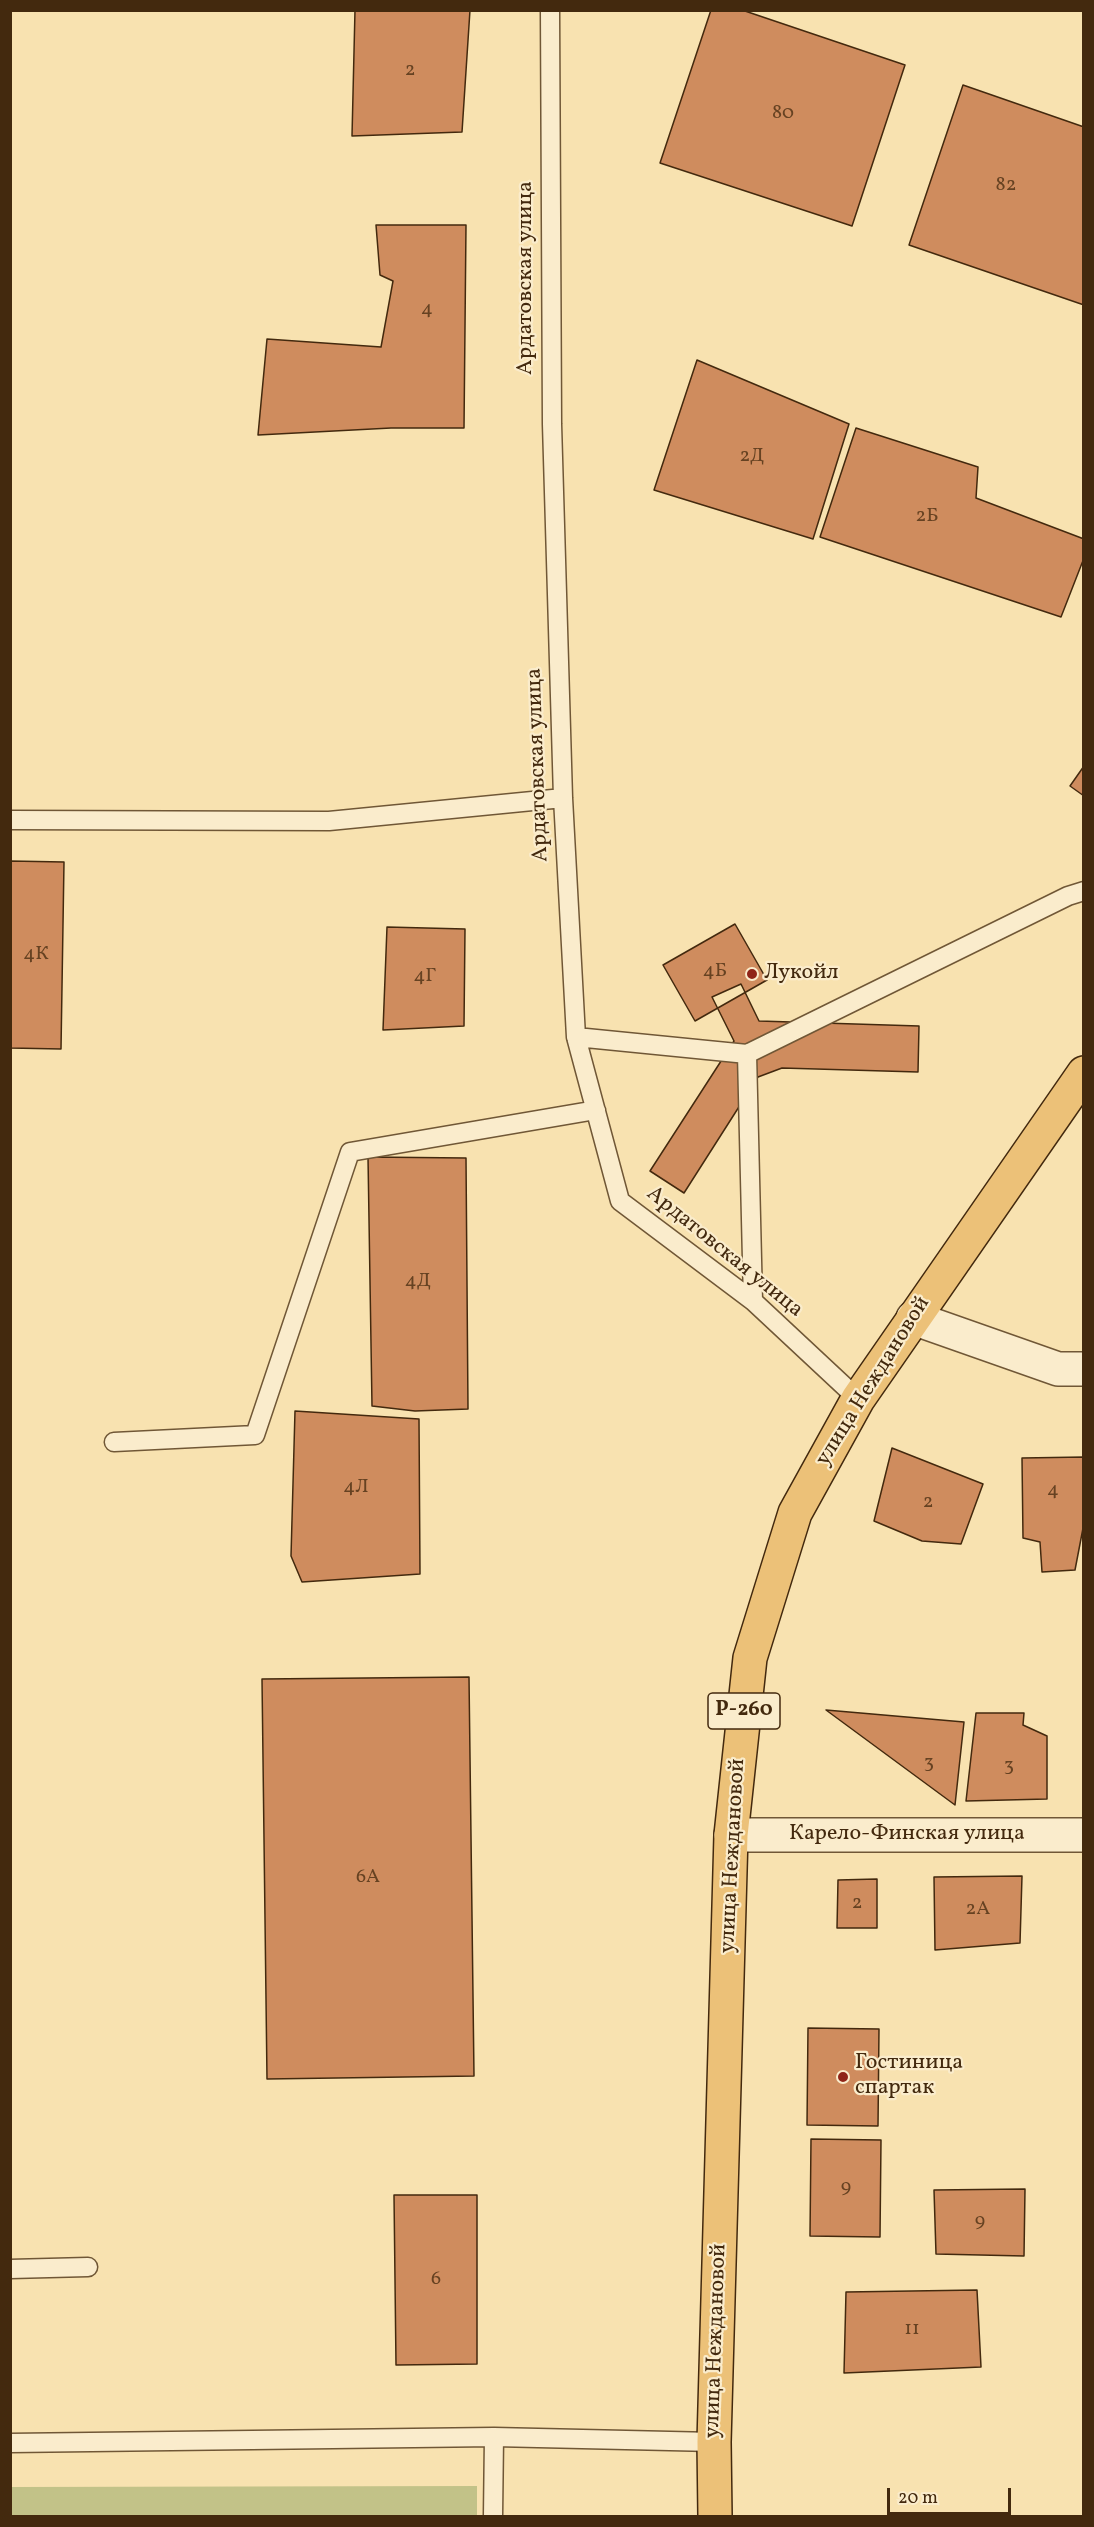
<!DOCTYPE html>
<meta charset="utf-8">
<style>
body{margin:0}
#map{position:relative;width:1094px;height:2527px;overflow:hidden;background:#f8e2b0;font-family:Vollkorn,serif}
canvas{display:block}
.frame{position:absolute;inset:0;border:12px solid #43290e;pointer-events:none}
.scale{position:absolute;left:887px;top:2488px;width:124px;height:27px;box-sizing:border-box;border:3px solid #43290e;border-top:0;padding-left:8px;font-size:18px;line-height:21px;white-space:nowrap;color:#43290e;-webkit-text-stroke:4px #faeccc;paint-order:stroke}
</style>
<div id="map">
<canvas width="1094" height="2527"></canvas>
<div class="frame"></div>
<div class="scale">20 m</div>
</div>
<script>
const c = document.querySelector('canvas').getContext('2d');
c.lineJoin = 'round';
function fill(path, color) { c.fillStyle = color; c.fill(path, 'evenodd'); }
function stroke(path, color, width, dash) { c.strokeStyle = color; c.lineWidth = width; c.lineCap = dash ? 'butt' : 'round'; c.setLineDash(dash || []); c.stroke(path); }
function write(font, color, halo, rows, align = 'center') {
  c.font = font + ' Vollkorn,serif'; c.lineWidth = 4.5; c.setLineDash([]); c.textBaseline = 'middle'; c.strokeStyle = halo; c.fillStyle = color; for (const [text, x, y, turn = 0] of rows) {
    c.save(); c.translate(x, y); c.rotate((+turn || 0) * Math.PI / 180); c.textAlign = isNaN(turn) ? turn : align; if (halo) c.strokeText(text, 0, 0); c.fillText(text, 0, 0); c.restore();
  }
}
const green = new Path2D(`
 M477,2486V2516H11V2487Z`);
const building = new Path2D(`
 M355,10H470L462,132L352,136Z
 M711,10H742L905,65L852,226L660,163Z
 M963,85L1084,127V305L909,245Z
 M376,225H466L464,428H391L258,435L267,339L381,347L393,281L380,275Z
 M697,360L849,424L813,539L654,490Z
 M856,428L978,467L976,498L1084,539V558L1061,617L820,537Z
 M1084,766V796L1070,786Z
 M10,861L64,862L61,1049L10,1048Z
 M735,924L767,980L695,1021L663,965Z
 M387,927L465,929L464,1026L383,1030Z
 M741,984L759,1021L919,1026L918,1072L782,1068L758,1077L684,1193L650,1171L734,1041L712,997Z
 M368,1157L466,1158L468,1409L415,1411L372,1406Z
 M295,1411L419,1419L420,1574L302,1582L291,1556Z
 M892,1448L983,1484L961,1544L922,1541L874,1521Z
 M1084,1457V1523L1075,1570L1042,1572L1040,1542L1023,1538L1022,1458Z
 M469,1677L474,2076L267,2079L262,1679Z
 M826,1710L964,1722L955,1805Z
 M976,1713H1024L1023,1725L1047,1736V1799L966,1801Z
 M1022,1876L1020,1943L935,1950L934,1877Z
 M877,1879V1928H837L838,1880Z
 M808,2028L879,2029L878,2126L807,2125Z
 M811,2139L881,2140L880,2237L810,2236Z
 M1025,2189L1024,2256L936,2254L934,2190Z
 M394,2195H477V2364L396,2365Z
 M977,2290L981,2367L844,2373L846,2292Z`);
const service = new Path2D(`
 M550,10L552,424L563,798L576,1037L620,1201L753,1301L858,1399
 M10,820L329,821L563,798
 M576,1037L747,1054L1068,896L1084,891
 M747,1054L753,1301
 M114,1442L255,1435L350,1152L596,1110
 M10,2269L88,2267
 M10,2443L494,2437L714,2442
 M493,2516L494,2437`);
const minor = new Path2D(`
 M913,1318L1058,1369H1084
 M731,1835H1084`);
const trunk = new Path2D(`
 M715,2516L714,2442L731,1835L750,1658L795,1513L858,1399L1084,1073`);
const markers = [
 [752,974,6,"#8f2418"],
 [843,2077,6,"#8f2418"]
];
const numberNames = [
 ["2",410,71],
 ["80",783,114],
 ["82",1006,186],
 ["4",427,310],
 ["2Д",752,457],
 ["2Б",927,517],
 ["4К",36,955],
 ["4Б",715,972],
 ["4Г",425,977],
 ["4Д",418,1282],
 ["4Л",356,1488],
 ["4",1053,1491],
 ["2",928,1503],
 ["3",929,1764],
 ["3",1009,1767],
 ["6А",368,1878],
 ["2",857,1904],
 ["2А",978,1910],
 ["9",846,2188],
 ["9",980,2222],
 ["6",436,2280],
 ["11",912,2330]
];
const shields = [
 [744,1711,72]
];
const shieldNames = [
 ["Р-260",744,1711]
];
const streetNames = [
 ["Ардатовская улица",527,278,-90],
 ["Ардатовская улица",539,765,-92],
 ["Ардатовская улица",724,1253,39],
 ["улица Неждановой",874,1382,-58],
 ["Карело-Финская улица",907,1835],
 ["улица Неждановой",734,1856,-87],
 ["улица Неждановой",717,2341,-88]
];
const poiNames = [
 ["Лукойл",764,974],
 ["Гостиница",855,2064],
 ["спартак",855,2089]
];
fill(green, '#c2c288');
fill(building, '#cf8c5e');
stroke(building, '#43290e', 1.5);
stroke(service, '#705736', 21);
stroke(minor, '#705736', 36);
stroke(trunk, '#43290e', 36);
stroke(service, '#faeccc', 18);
stroke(minor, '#faeccc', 33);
stroke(trunk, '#ecc178', 33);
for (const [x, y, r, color] of markers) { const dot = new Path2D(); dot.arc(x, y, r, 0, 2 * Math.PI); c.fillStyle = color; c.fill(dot); stroke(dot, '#faeccc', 2); }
write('20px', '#664222', null, numberNames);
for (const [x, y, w] of shields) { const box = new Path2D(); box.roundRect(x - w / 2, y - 18, w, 36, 4.5); c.fillStyle = '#faeccc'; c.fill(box); stroke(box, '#43290e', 1.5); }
write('bold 21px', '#43290e', null, shieldNames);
write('22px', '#43290e', '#faeccc', streetNames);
write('22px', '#43290e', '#faeccc', poiNames, 'left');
</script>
